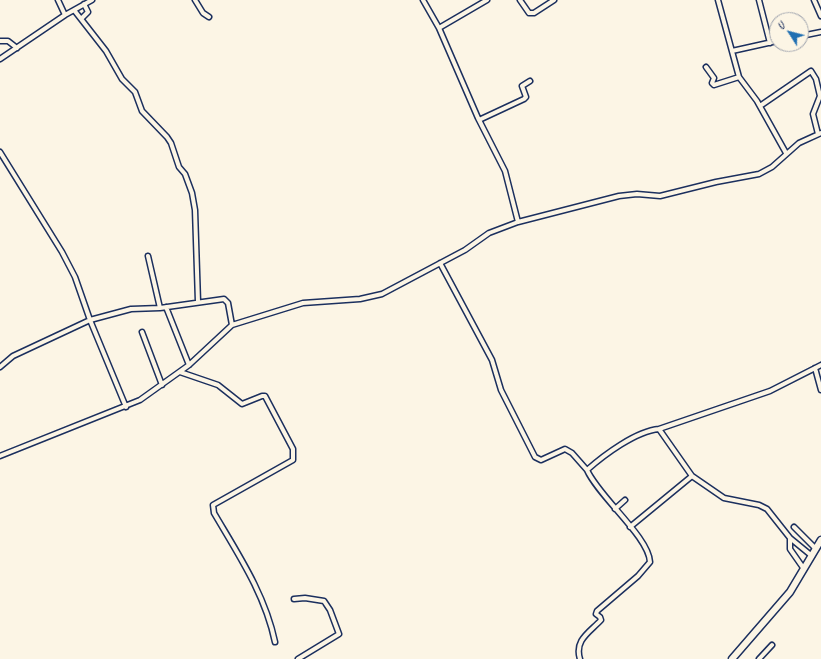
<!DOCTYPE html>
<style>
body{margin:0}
#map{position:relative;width:821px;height:659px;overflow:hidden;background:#fcf5e5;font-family:Caveat,sans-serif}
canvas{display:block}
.north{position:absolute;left:769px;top:12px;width:40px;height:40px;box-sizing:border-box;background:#fcf5e5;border:1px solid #a2a6af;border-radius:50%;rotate:306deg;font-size:11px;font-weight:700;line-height:16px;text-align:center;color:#1b2f5e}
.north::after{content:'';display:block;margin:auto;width:14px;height:18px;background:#1f6fb2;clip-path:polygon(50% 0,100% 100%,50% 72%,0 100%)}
</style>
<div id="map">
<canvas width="821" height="659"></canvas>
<div class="north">U</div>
</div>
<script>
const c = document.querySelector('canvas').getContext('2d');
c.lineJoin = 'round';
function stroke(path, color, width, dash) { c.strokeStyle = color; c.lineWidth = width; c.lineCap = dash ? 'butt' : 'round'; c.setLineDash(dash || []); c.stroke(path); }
const minor = new Path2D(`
 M58,0L65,15
 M195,0L203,13L209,17
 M423,0L439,28
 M487,0L439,28L478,118L505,171L518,222
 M520,0L529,13H534L554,0
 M718,0L739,77L757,101L786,153
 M759,0L770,43
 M814,0L821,16
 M74,10L106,51L122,79L135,92L142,111L167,137L171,143L179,167L185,174L192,193L195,210L198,302
 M82,18L88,12L84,4
 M801,36L821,32
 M0,41H8L17,48
 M732,51L777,41
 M0,59L65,15L92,0
 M706,67L714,78L712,83L714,85L739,77
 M760,106L811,71L816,79L820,96L813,114L818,134
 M479,120L524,99L526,97L522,86L530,81
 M0,152L62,252L75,277L90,320L126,407
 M148,256L160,308
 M440,263L492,360L501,390L535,457L541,460L565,449L572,453L587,470
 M166,307L189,365
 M142,332L162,385
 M0,367L13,356L90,320L131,309L160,308L224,299L228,303L232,325
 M815,368L821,390
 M180,372L218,385L242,404L262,396H265L293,449V460L213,505L214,513C238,554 265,594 275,642
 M659,429L770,391L821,365
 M0,456L140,400L189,365L232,325L303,303L360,299L382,294L465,250L489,233L518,222L619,196L637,194L660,196L716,182L759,174L772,167L799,143L821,133
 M615,509L625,500
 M630,527L692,476
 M794,527L816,549
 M790,538V549L804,569
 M294,599L305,598L324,601L330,610L339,634L298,659
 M580,659C574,640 590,632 601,620L600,617L596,614L597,611L638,576L650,562C649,537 599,497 587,470C604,455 636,431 659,429L692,476L724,498L759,505L767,509L790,538L812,556
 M759,659L772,645`);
const primary = new Path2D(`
 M732,659L790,592L821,540`);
stroke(minor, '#1b2f5e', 7);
stroke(primary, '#1b2f5e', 9);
stroke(minor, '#fcf5e5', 4);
stroke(primary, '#fcf5e5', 6);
</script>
